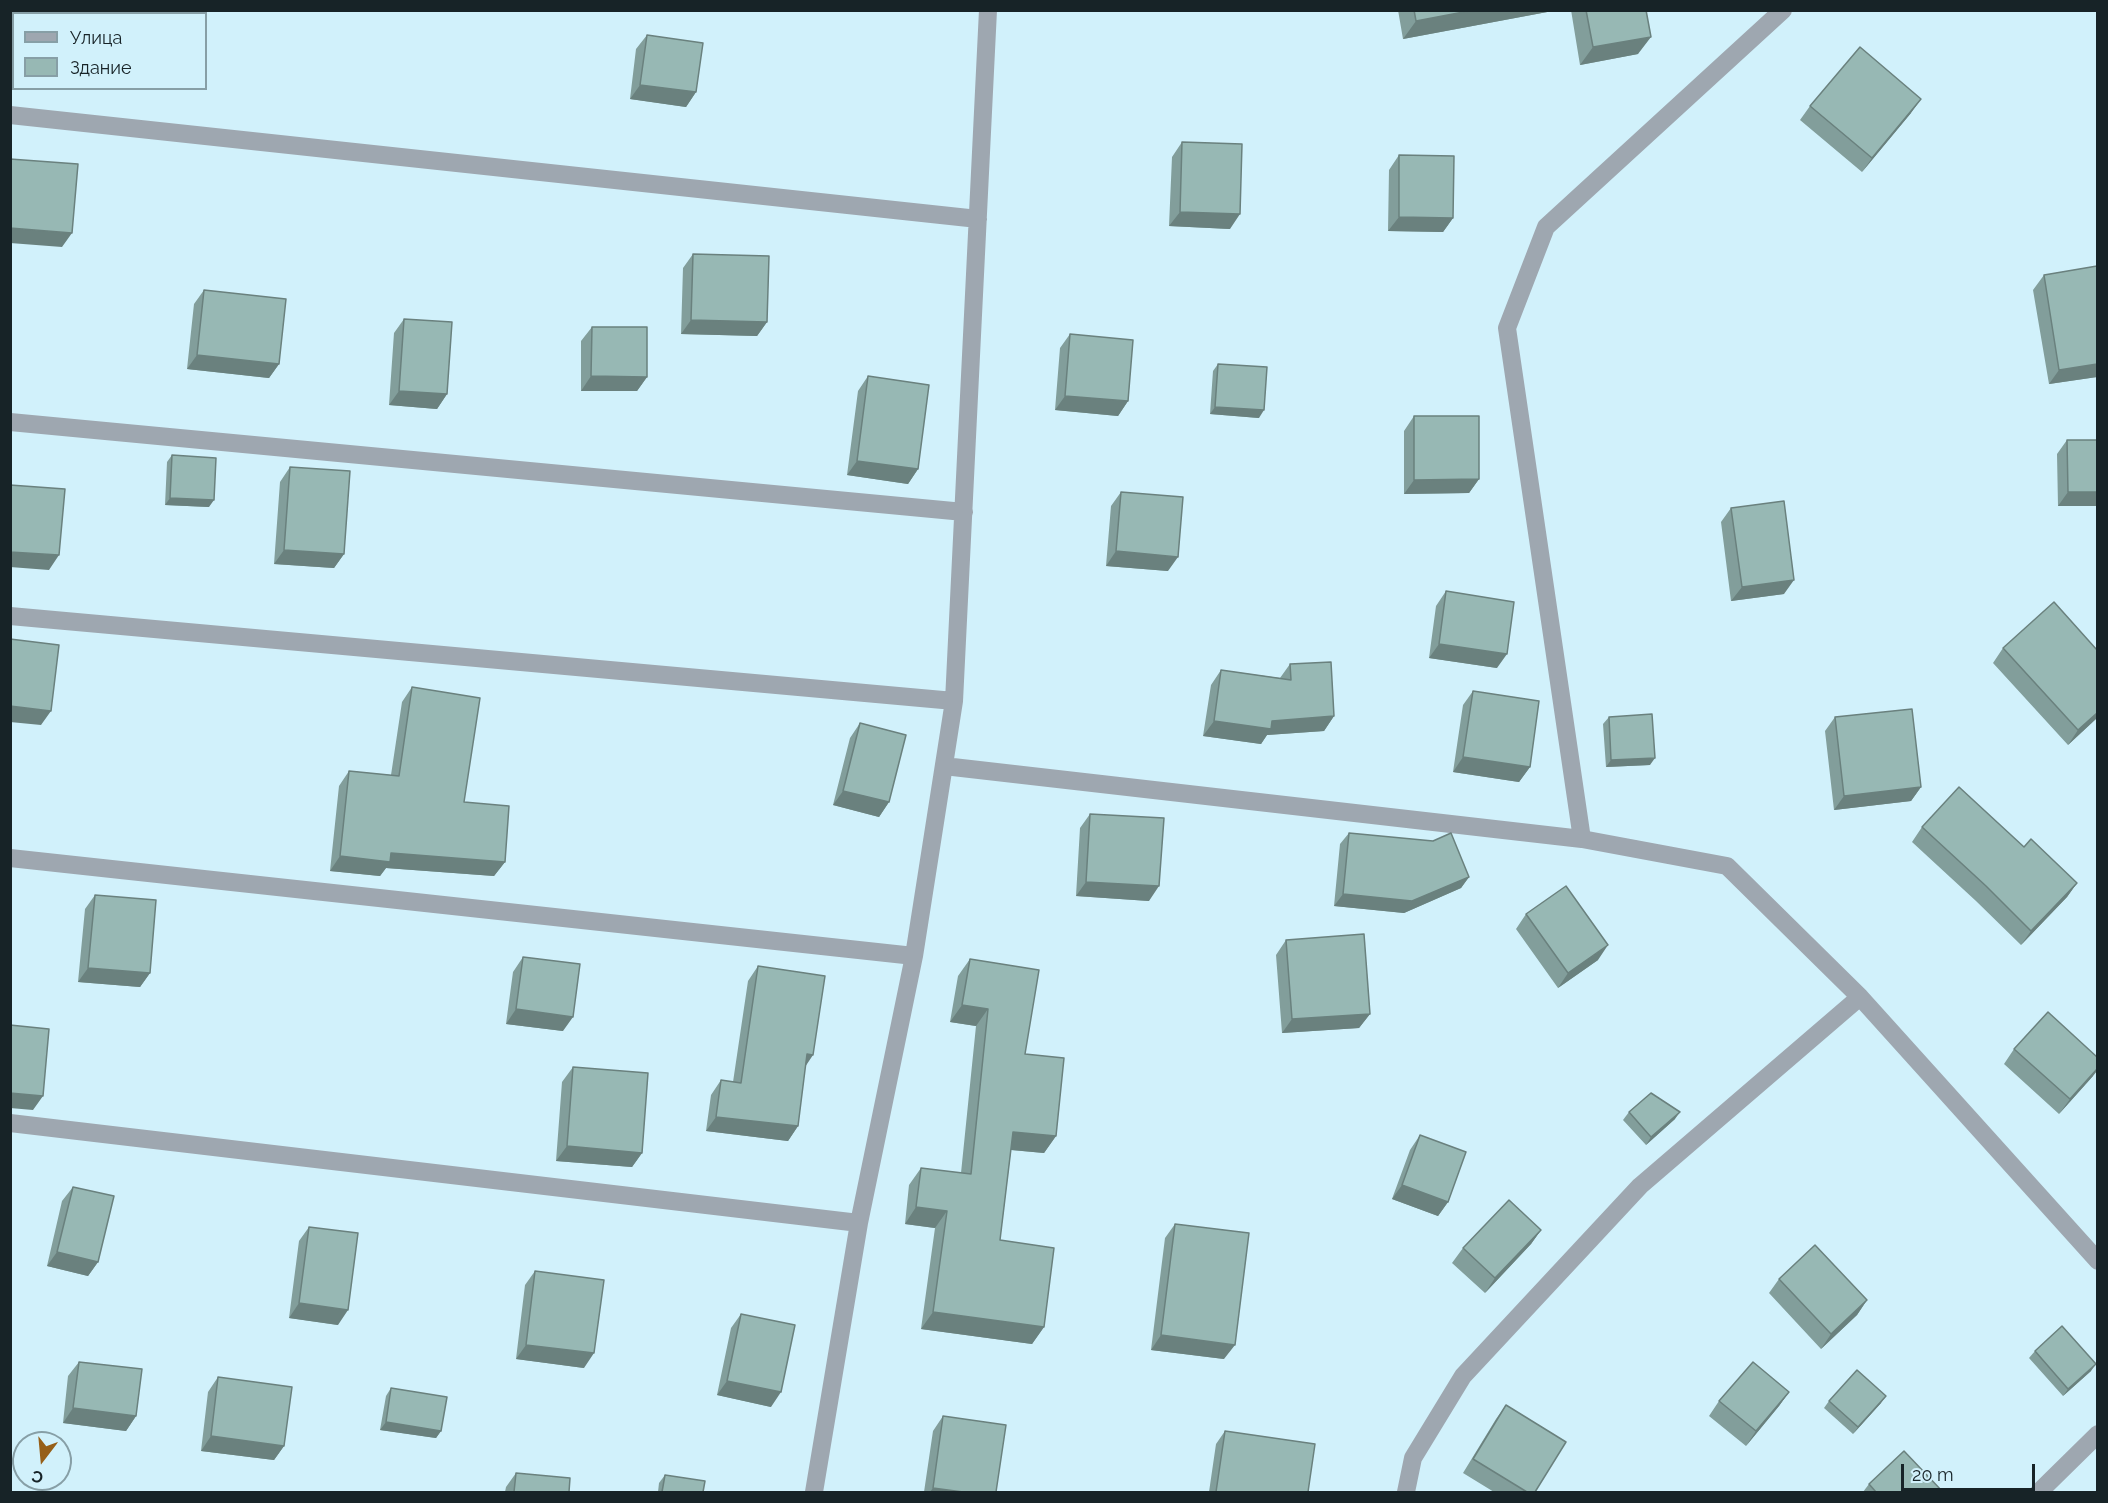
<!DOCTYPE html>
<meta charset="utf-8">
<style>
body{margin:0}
#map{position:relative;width:2108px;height:1503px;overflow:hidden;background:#d1f1fb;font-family:Raleway,sans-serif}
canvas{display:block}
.frame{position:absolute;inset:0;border:12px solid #172327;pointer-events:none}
.legend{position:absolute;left:12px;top:12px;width:195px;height:78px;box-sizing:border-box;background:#d1f1fb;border:2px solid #879fa6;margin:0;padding:8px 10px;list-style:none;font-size:18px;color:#172327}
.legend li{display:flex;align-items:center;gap:12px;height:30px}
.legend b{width:30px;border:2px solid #879fa6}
.north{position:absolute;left:12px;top:1431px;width:60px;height:60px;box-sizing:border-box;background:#d1f1fb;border:2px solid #879fa6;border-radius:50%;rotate:196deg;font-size:16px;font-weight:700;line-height:24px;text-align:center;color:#172327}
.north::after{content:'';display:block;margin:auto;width:21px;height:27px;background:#965f18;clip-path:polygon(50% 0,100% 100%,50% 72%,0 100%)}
.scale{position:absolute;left:1901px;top:1464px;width:134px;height:27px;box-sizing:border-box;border:3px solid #172327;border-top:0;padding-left:8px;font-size:18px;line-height:21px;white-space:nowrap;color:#172327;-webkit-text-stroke:4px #d1f1fb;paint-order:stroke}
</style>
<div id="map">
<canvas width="2108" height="1503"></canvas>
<div class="frame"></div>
<ul class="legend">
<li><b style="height:8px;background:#9ea7b0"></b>Улица</li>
<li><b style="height:16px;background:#97b8b4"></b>Здание</li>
</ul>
<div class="north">С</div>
<div class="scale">20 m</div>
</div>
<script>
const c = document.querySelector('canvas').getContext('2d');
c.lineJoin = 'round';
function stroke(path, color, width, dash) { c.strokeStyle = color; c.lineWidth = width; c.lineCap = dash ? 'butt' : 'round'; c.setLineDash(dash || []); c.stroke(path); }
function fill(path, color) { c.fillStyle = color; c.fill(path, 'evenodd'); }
const minor = new Path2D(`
 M10,115L978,219
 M10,422L964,512
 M10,616L954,701
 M944,766L1582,839L1727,866L1860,997L2098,1261
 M1582,839L1507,328L1546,227L1783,10
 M10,858L914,956
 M10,1123L859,1223
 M814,1492L859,1223L914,956L954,701L988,10
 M1406,1492L1413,1458L1463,1376L1640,1186L1860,997
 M2039,1492L2098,1434`);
const wall = new Path2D(`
 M123,10H174L173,14H123Z
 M1398,10H1558L1403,39Z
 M1571,10H1646L1638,54L1580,65Z
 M647,35L696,92L686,107L630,99L636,49Z
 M1810,106L1911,113L1862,172L1800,120Z
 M1182,142L1230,229L1169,226L1172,157Z
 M1399,155L1453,218L1443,232L1388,231L1389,170Z
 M693,254L767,322L757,336L681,334L683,268Z
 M2097,266V377L2049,384L2033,290L2044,275Z
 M204,290L279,364L269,378L187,369L194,304Z
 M404,319L447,394L437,409L389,405L394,333Z
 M592,327L647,377L637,391H581V341Z
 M1070,334L1128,401L1118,416L1055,410L1060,348Z
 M1218,364L1259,418L1210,414L1213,371Z
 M868,376L918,469L908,484L847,475L858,391Z
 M1414,416L1479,479L1469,493L1404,494V431Z
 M2067,440H2097V506H2058L2057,454Z
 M172,455L209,507L165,505L167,462Z
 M290,467L344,554L334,568L274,564L280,482Z
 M1121,492L1168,571L1106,566L1111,506Z
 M1731,508L1784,594L1731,601L1721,522Z
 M1446,591L1497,668L1429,658L1436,606Z
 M2003,648L2097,718L2068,745L1993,663Z
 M1290,664L1334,716L1324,731L1267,735L1261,744L1203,736L1211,685L1221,670L1280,678Z
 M412,687L464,802L505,862L494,876L386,868L380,876L330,871L339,786L349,771L391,775L402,702Z
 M1473,691L1530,767L1519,782L1453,772L1463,705Z
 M1609,717L1650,765L1606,767L1603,724Z
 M1835,717L1921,787L1911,801L1834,810L1825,731Z
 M860,723L889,802L879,817L833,805L850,738Z
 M1090,814L1149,901L1076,896L1080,828Z
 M1922,827L2024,847L2077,883L2067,897L2021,945L1976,901L1912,842Z
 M1349,833L1469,877L1461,888L1404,913L1334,906L1340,844Z
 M95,895L150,973L140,987L78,982L85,909Z
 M1526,914L1598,960L1558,988L1516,929Z
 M1286,940L1370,1014L1359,1028L1282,1033L1276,955Z
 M523,957L563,1031L506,1024L513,972Z
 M970,959L1025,1054L1056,1136L1044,1153L1011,1150L1000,1240L1044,1327L1032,1344L921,1329L935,1228L905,1224L909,1185L921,1168L961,1173L976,1026L950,1022L958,976Z
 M758,966L798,1126L788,1141L706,1131L711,1095L721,1080L733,1082L748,981Z
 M2014,1049L2093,1076L2059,1114L2004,1064Z
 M573,1067L642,1153L632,1167L556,1161L562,1082Z
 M1629,1112L1675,1119L1646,1145L1623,1120Z
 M1420,1135L1448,1202L1438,1216L1392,1199L1410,1150Z
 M73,1187L98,1262L88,1276L47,1266L62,1201Z
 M1175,1224L1224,1359L1151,1350L1165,1238Z
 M309,1227L338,1325L289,1318L299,1241Z
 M1541,1230L1531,1244L1485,1293L1452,1263L1463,1248Z
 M535,1271L584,1368L516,1359L525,1285Z
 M1779,1279L1867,1300L1857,1315L1821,1349L1769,1293Z
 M741,1314L771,1407L717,1395L731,1328Z
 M2035,1351L2091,1371L2063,1396L2029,1358Z
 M79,1362L136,1416L126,1431L63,1423L68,1376Z
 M218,1377L284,1446L274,1460L201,1451L208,1392Z
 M391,1388L441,1431L436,1438L380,1430L386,1396Z
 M1789,1392L1779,1406L1746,1446L1709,1416L1719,1401Z
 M1829,1401L1881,1403L1853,1434L1824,1408Z
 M1506,1405L1535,1492H1494L1463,1473L1496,1419Z
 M943,1416L996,1492H924L933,1431Z
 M1225,1431L1308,1492H1209L1216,1444Z
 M516,1473L569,1492H505L506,1487Z
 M665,1475L703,1492H658L659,1483Z
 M1869,1484L1943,1492H1863Z`);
const shadedWall = new Path2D(`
 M1474,10H1558L1403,39L1416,21Z
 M1651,37L1638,54L1580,65L1593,47Z
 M640,85L696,92L686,107L630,99Z
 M1921,99L1911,113L1862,172L1872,158Z
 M1180,212L1240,214L1230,229L1169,226Z
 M1399,217L1453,218L1443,232L1388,231Z
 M10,228L72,233L62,247L10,243Z
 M691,320L767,322L757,336L681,334Z
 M197,355L279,364L269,378L187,369Z
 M2097,364V377L2049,384L2059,370Z
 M591,376L647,377L637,391H581Z
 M399,391L447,394L437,409L389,405Z
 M1065,396L1128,401L1118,416L1055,410Z
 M1215,407L1264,410L1259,418L1210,414Z
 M857,461L918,469L908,484L847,475Z
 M1479,479L1469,493L1404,494L1414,480Z
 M2068,492H2097V506H2058Z
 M170,498L214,500L209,507L165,505Z
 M284,550L344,554L334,568L274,564Z
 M1116,551L1178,557L1168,571L1106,566Z
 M10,552L59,555L49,570L10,567Z
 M1794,580L1784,594L1731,601L1742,587Z
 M1439,644L1507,654L1497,668L1429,658Z
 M10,706L51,711L41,725L10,722Z
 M2097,713V718L2068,745L2078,730Z
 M1334,716L1324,731L1267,735L1261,744L1203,736L1214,721H1272Z
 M1463,757L1530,767L1519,782L1453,772Z
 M1655,758L1650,765L1606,767L1611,760Z
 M1921,787L1911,801L1834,810L1844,796Z
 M843,791L889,802L879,817L833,805Z
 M391,853L505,862L494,876L386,868L380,876L330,871L340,856Z
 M1469,877L1461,888L1404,913L1334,906L1343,894Z
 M1086,882L1159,886L1149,901L1076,896Z
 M2077,883L2067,897L2021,945L2031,931Z
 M1608,945L1598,960L1558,988L1568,973Z
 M88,968L150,973L140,987L78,982Z
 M962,1005L988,1009L976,1026L950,1022Z
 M516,1009L573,1017L563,1031L506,1024Z
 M1370,1014L1359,1028L1282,1033L1292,1019Z
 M807,1054L813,1055L803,1070Z
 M2097,1069V1071L2093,1076L2059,1114L2070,1099Z
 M10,1093L43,1096L33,1110L10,1108Z
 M1680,1112L1675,1119L1646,1145L1651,1137Z
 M716,1117L798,1126L788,1141L706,1131Z
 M1013,1132L1056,1136L1044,1153L1001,1149Z
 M567,1146L642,1153L632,1167L556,1161Z
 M1402,1185L1448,1202L1438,1216L1392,1199Z
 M916,1207L947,1211L935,1228L905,1224Z
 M1541,1230L1531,1244L1485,1293L1495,1278Z
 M57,1252L98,1262L88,1276L47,1266Z
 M1867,1300L1857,1315L1821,1349L1831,1334Z
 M299,1303L348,1310L338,1325L289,1318Z
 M933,1312L1044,1327L1032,1344L921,1329Z
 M1161,1335L1235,1345L1224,1359L1151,1350Z
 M526,1345L594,1353L584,1368L516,1359Z
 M2096,1364L2091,1371L2063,1396L2068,1389Z
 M727,1381L781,1392L771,1407L717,1395Z
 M1789,1392L1779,1406L1746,1446L1756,1431Z
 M1886,1396L1881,1403L1853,1434L1858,1427Z
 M73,1408L136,1416L126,1431L63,1423Z
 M386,1422L441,1431L436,1438L380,1430Z
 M211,1436L284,1446L274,1460L201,1451Z
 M933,1488L963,1492H930Z`);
const building = new Path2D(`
 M131,10H174L173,14H131Z
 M1414,10H1474L1416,21Z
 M1586,10H1646L1651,37L1593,47Z
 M647,35L703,43L696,92L640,85Z
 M1860,47L1921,99L1872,158L1810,106Z
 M1182,142L1242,144L1240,214L1180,212Z
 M1399,155L1454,156L1453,218L1399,217Z
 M10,159L78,164L72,233L10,228Z
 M693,254L769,256L767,322L691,320Z
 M2097,266V364L2059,370L2044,275Z
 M204,290L286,299L279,364L197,355Z
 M404,319L452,322L447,394L399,391Z
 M592,327H647V377L591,376Z
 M1070,334L1133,340L1128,401L1065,396Z
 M1218,364L1267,367L1264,410L1215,407Z
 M868,376L929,385L918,469L857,461Z
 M1414,416H1479V479L1414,480Z
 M2067,440H2097V492H2068Z
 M172,455L216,458L214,500L170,498Z
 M290,467L350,471L344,554L284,550Z
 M10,485L65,489L59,555L10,552Z
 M1121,492L1183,497L1178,557L1116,551Z
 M1784,501L1794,580L1742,587L1731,508Z
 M1446,591L1514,602L1507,654L1439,644Z
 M2054,602L2097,650V713L2078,730L2003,648Z
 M10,639L59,645L51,711L10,706Z
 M1331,662L1334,716L1272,721L1271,729L1214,721L1221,670L1291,680L1290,664Z
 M412,687L480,698L464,802L509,806L505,862L391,853L390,862L340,856L349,771L399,776Z
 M1473,691L1539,701L1530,767L1463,757Z
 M1912,709L1921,787L1844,796L1835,717Z
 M1652,714L1655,758L1611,760L1609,717Z
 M860,723L906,735L889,802L843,791Z
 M1959,787L2024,847L2031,839L2077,883L2031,931L1986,886L1922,827Z
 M1090,814L1164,818L1159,886L1086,882Z
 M1349,833L1433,841L1451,833L1469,877L1412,901L1343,894Z
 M1566,886L1608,945L1568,973L1526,914Z
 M95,895L156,900L150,973L88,968Z
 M1364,934L1370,1014L1292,1019L1286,940Z
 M523,957L580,964L573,1017L516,1009Z
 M970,959L1039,970L1025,1054L1064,1058L1056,1136L1013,1132L1000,1240L1054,1248L1044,1327L933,1312L947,1211L916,1207L921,1168L971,1174L988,1009L962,1005Z
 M758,966L825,976L813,1055L807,1054L798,1126L716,1117L721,1080L741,1083Z
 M2048,1012L2097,1057V1069L2070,1099L2014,1049Z
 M10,1025L49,1029L43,1096L10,1093Z
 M573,1067L648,1073L642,1153L567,1146Z
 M1651,1093L1680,1112L1651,1137L1629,1112Z
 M1420,1135L1466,1152L1448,1202L1402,1185Z
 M73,1187L114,1196L98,1262L57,1252Z
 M1509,1200L1541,1230L1495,1278L1463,1248Z
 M1175,1224L1249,1233L1235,1345L1161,1335Z
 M309,1227L358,1233L348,1310L299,1303Z
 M1815,1245L1867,1300L1831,1334L1779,1279Z
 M535,1271L604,1280L594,1353L526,1345Z
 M741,1314L795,1325L781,1392L727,1381Z
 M2062,1326L2096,1364L2068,1389L2035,1351Z
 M79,1362L142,1369L136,1416L73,1408Z
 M1753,1362L1789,1392L1756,1431L1719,1401Z
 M1857,1370L1886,1396L1858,1427L1829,1401Z
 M218,1377L292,1387L284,1446L211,1436Z
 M391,1388L447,1397L441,1431L386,1422Z
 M1506,1405L1566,1442L1535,1492H1527L1473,1459Z
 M943,1416L1006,1425L996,1492H963L933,1488Z
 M1225,1431L1315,1444L1308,1492H1216Z
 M1904,1451L1943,1492H1876L1869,1484Z
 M516,1473L570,1478L569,1492H514Z
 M665,1475L705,1481L703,1492H662Z`);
stroke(minor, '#9ea7b0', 18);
fill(wall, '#829e9b');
fill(shadedWall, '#6a817e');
fill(building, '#97b8b4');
stroke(building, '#6a817e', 1.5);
</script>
